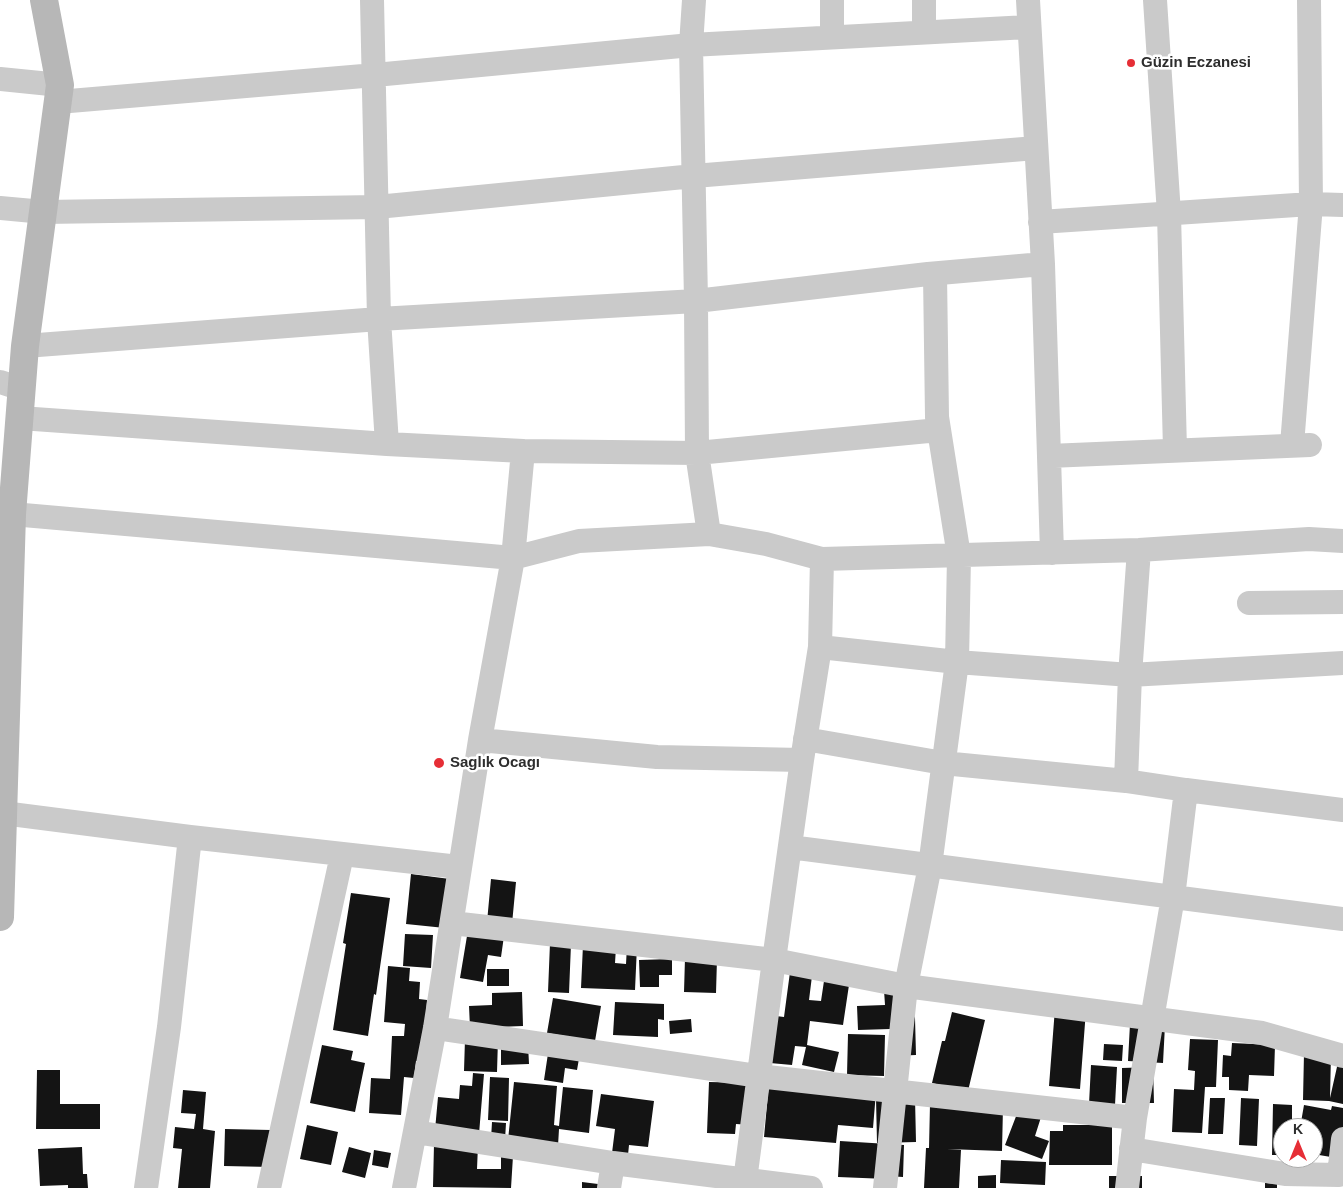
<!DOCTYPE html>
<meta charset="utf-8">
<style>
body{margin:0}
#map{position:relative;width:1343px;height:1188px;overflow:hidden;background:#fff;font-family:Helvetica,sans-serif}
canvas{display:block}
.north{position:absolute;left:1273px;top:1118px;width:50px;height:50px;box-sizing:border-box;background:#fff;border:1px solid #ababab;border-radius:50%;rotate:0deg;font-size:14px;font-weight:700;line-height:20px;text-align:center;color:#2d2d2d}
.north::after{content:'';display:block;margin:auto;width:18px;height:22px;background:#e62e36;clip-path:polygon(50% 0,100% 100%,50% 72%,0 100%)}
</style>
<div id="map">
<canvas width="1343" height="1188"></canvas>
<div class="north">K</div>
</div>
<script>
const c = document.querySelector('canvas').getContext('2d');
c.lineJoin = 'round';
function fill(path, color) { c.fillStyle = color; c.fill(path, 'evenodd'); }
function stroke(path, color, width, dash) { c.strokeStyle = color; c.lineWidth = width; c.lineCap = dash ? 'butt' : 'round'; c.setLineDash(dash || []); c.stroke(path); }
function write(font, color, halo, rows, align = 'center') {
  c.font = font + ' Helvetica,sans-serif'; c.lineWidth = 5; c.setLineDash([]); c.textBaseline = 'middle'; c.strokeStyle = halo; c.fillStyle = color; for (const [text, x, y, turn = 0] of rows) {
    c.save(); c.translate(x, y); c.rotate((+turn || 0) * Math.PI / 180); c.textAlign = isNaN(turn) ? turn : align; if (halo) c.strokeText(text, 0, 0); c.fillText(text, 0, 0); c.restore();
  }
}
const building = new Path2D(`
 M411,874L450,879L445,928L406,924Z
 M491,879L516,882L512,924L487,922Z
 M351,893L390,898L376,995L374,994L368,1036L333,1030L346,944L343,943Z
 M468,930L504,936L501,957L488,955L483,982L460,978Z
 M405,934L433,935L431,968L403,966Z
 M550,943L571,944L569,993L548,992Z
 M583,945L616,947L615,963L626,964L627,946H637L635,990L581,988Z
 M685,958L717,959L716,993L684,992Z
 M672,959V975H659V987H640L639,960Z
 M388,966L410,968L409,981L420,982L419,999L427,1000L423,1061H416L414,1078L404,1077L401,1115L369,1113L371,1078L390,1079L392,1036H404L405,1024L384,1022Z
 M487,969H509V986H487Z
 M790,972L812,976L809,1000L821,1001L824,981L849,985L843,1025L810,1021L807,1045L839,1052L834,1072L802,1065L806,1047L795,1046L792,1065L770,1063L776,1016L784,1017Z
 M884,990H901L915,1018L916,1055L891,1056L890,1029L858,1030L857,1006L885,1005Z
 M522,992L523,1026L470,1028L469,1006L492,1005V993Z
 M553,998L601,1006L595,1041L547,1033Z
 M615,1002L664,1004V1020L658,1019V1037L613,1035Z
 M1055,1008L1086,1010L1080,1089L1049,1086Z
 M952,1012L985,1020L968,1091L932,1083L942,1041H945Z
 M691,1019L692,1032L670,1034L669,1021Z
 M1130,1024L1165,1025L1163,1063L1128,1061Z
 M848,1034L885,1035L884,1076L847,1075Z
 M465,1039H498L497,1072L464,1071Z
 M1190,1039L1218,1040L1216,1087H1205L1202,1133L1172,1132L1174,1089L1194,1090L1195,1071L1188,1070Z
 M1232,1043L1275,1045L1274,1076L1249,1075L1248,1091L1229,1090V1077H1222L1223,1055L1231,1056Z
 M528,1044L529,1064L501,1065V1045Z
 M1104,1044L1123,1045L1122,1061L1103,1060Z
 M322,1045L353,1051L351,1060L365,1063L355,1112L310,1103Z
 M549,1047L580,1053L577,1070L565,1068L563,1083L544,1080Z
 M1304,1053L1331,1054L1330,1098L1339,1058L1343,1059V1104L1329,1101L1303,1100Z
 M1091,1065L1117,1067L1115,1105L1089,1104Z
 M1153,1067L1154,1103H1122V1068Z
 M37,1070H60V1104H100V1129H36Z
 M473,1073L484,1074L479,1134L435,1130L438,1097L459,1099L460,1085L472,1086Z
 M490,1077L509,1078L508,1121L488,1120Z
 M514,1082L557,1086L554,1125L559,1126L563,1087L593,1090L589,1133L559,1129L558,1146L508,1140Z
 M709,1082L752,1083L751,1125L736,1124L735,1134L707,1133Z
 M769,1083L876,1092L873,1128L838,1125L836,1143L764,1137Z
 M183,1090L206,1092L203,1129L215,1131L210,1188H178L182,1149L173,1148L175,1127L194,1129L196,1114L181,1113Z
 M601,1094L654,1101L648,1147L629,1145L628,1155L612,1153L615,1129L596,1126Z
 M876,1098H915L916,1142L877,1143Z
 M1210,1098H1225L1223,1134H1208Z
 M1241,1098L1259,1099L1257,1146L1239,1145Z
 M930,1104L1003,1107L1002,1151L947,1149L961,1150L959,1188H924L926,1148H929Z
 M1273,1104L1292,1105V1128H1283V1155H1272Z
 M1304,1105L1331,1110L1332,1106L1343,1108V1159L1313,1154V1128H1300Z
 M1020,1106L1042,1114L1035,1136L1049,1141L1042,1159L1005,1145Z
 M492,1122L506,1123L505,1140L491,1139Z
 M307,1125L338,1132L331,1165L300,1159Z
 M1063,1125H1112V1165H1049L1050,1131H1063Z
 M225,1129L271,1130V1167L224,1166Z
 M840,1141L904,1145L903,1177L887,1176V1179L838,1177Z
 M434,1144L478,1145L477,1169H501V1155L513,1156L511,1188L433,1187Z
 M82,1147L83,1174H87L88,1188H68V1185L40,1186L38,1149Z
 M349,1147L371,1153L365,1178L342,1172Z
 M374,1150L391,1153L388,1168L372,1165Z
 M1001,1160L1046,1162L1045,1185L1000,1183Z
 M996,1175V1188H978V1176Z
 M1109,1176H1142V1188H1109Z
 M582,1182L606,1185L605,1188H582Z
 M1265,1183L1277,1184V1188H1265Z`);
const street = new Path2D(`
 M372,0L379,319L387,444
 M694,0L691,45L696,301L697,453L709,534
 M832,0V37
 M924,0V32
 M1028,0L1043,264L1052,553
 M1155,0L1169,214L1175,450
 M0,79L60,85
 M58,102L375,75L691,45L1028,27
 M0,208L44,212L377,207L694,176L1036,148
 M1040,222L1311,204L1343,205
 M25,346L379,319L696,301L928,274L1043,264
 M0,382L22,389
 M20,418L387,444L523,451L697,453L939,430
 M1292,445L1311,204L1309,0
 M1049,456L1310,445
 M12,514L513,558L579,541L709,534L766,544L822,559L1139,550L1309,539L1343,541
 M1249,603L1343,602
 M820,647L957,662L1130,675L1343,663
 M805,739L943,763L1126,781L1186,790L1343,810
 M480,740L657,757L802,760
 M1126,781L1130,675L1139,550
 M3,813L190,837L459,867
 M790,847L1343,919
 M452,923L774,960L906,986L1262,1033L1343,1056
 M435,1028L758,1076L1135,1118
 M415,1132L613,1163L811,1188
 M1131,1149L1285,1174L1339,1175L1343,1139
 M146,1188L169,1027L190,837
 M269,1188L342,855
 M404,1188L435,1028L480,740L513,558L523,451
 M609,1188L613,1163
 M744,1188L774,960L802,760L820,647L822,559
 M885,1188L906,986L930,866L957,662L959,556L937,417L935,274
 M1127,1188L1135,1118L1173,897L1186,790`);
const secondary = new Path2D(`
 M0,917L12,514L25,346L60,85L44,0`);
const markers = [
 [1131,63,5,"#e62e36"],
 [439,763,6,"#e62e36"]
];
const poiNames = [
 ["Güzin Eczanesi",1141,63],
 ["Saglık Ocagı",450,763]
];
fill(building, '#141414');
stroke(street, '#cacaca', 24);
stroke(secondary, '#b7b7b7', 28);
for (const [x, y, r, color] of markers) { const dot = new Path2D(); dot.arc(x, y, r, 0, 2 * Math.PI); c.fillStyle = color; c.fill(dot); stroke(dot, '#fff', 2); }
write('bold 15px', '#2d2d2d', '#fff', poiNames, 'left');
</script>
